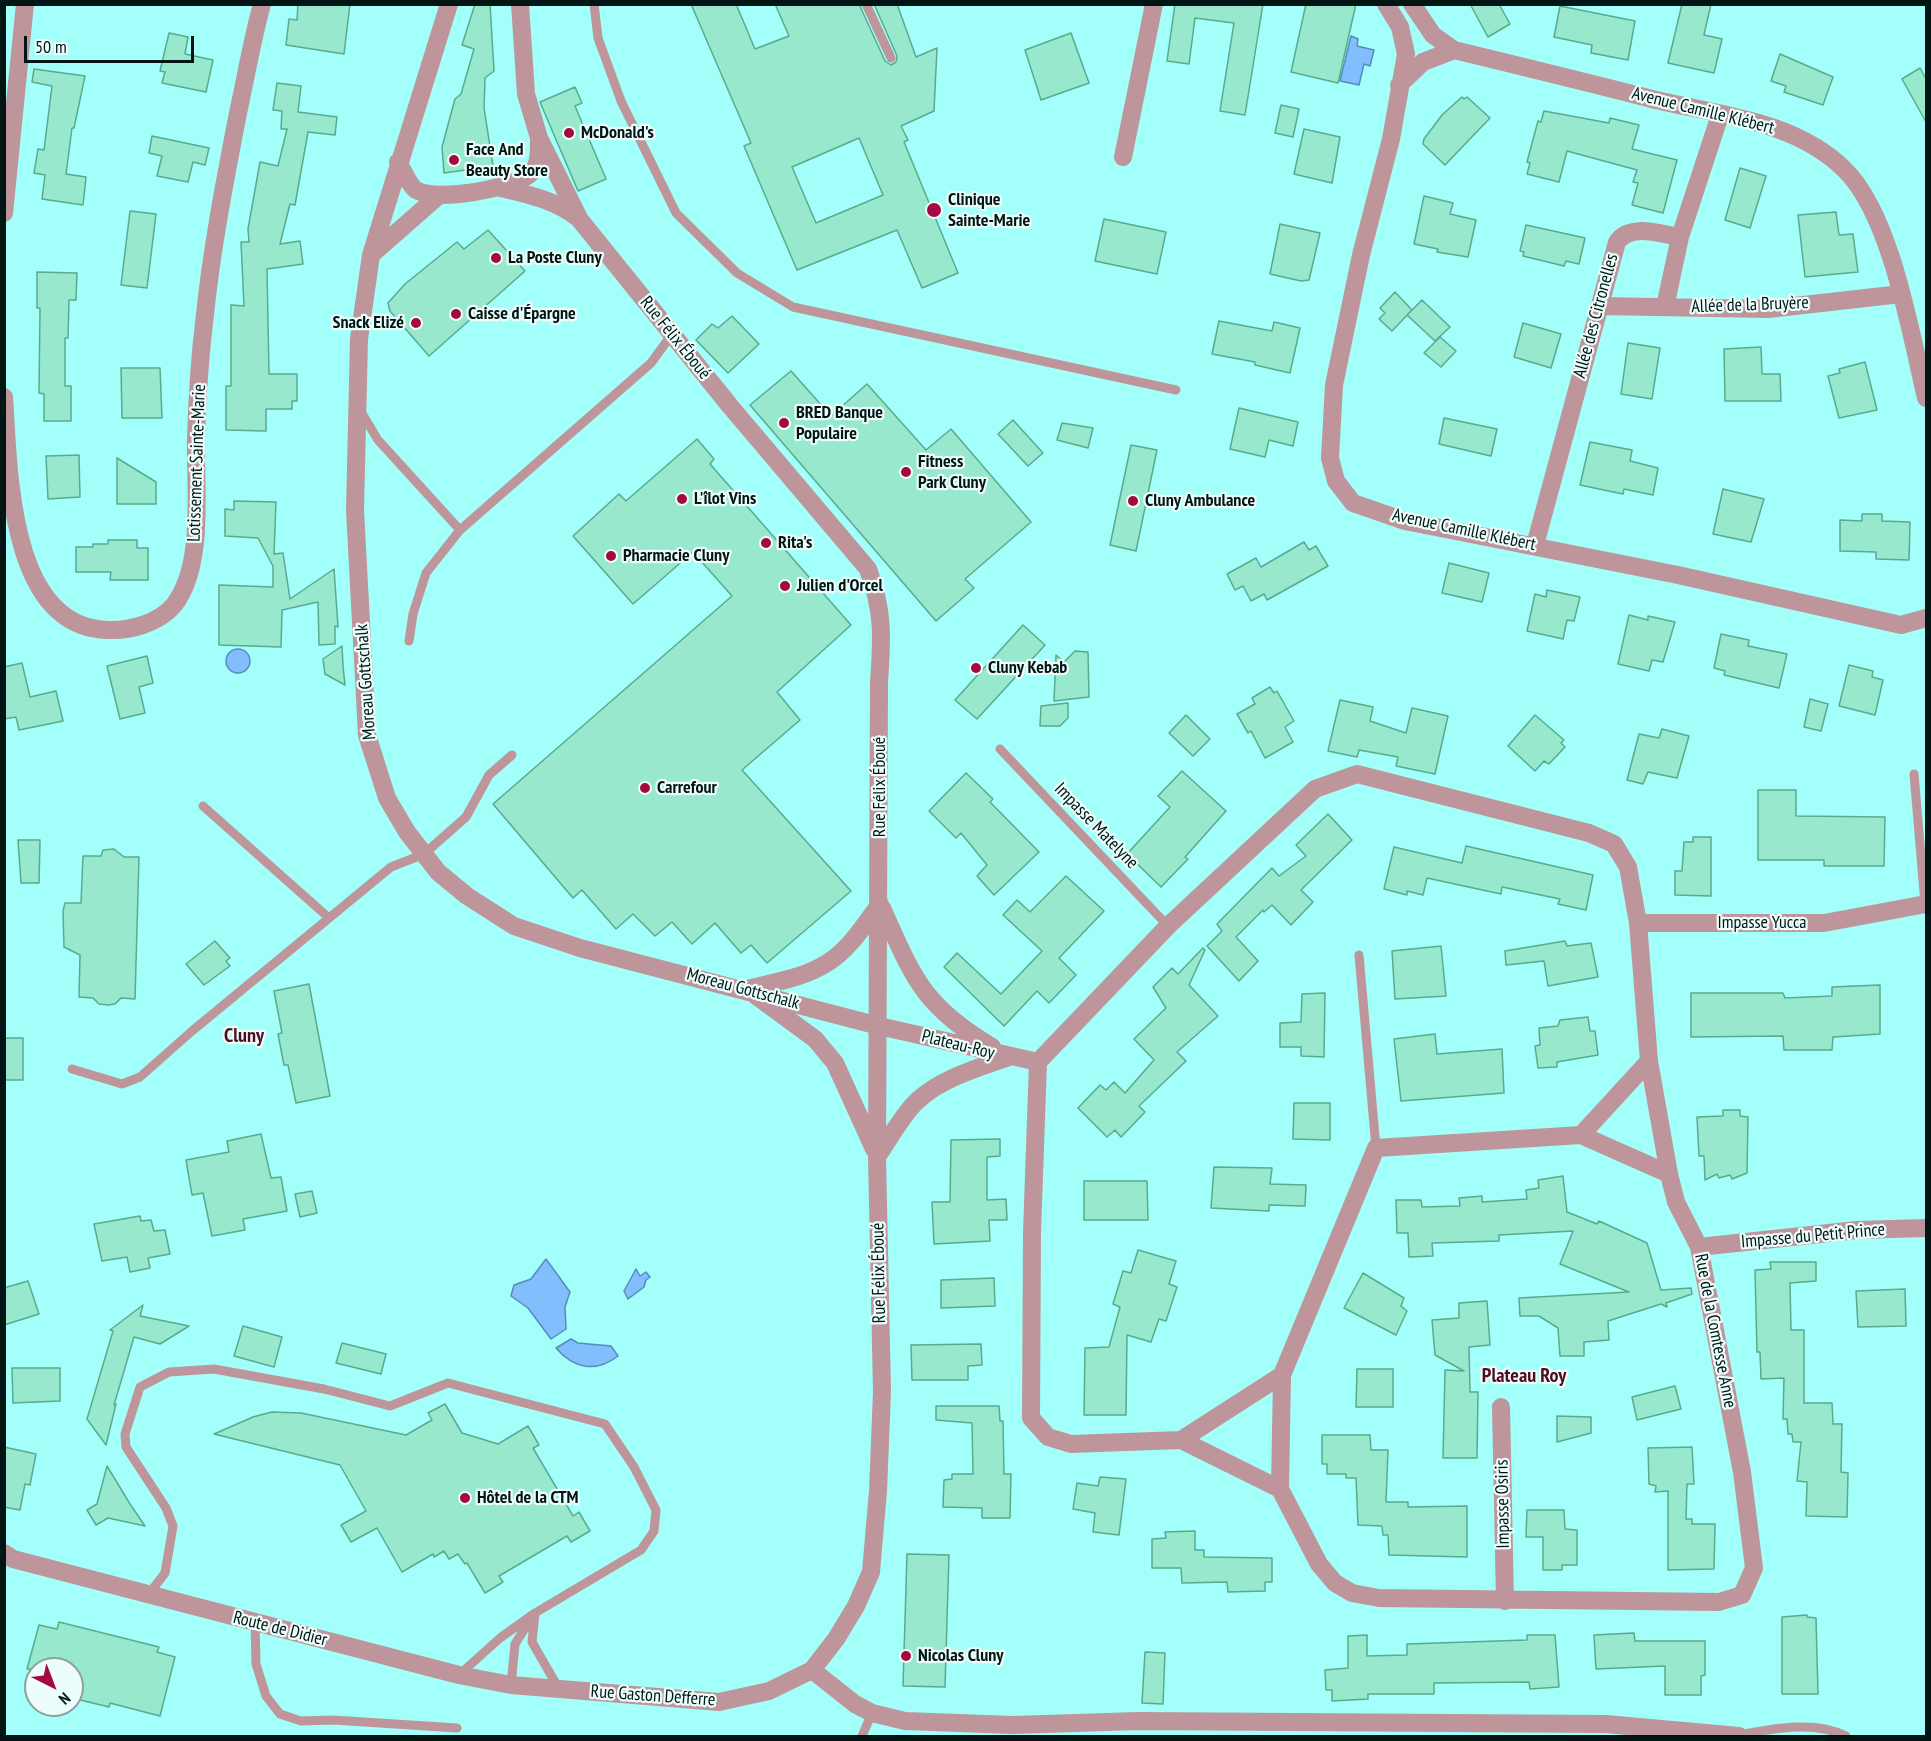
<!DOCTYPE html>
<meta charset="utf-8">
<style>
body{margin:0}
#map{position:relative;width:1931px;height:1741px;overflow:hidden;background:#a2fff9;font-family:"PT Sans Narrow",sans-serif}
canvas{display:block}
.frame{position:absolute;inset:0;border:6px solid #001514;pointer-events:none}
.north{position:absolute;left:24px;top:1657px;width:60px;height:60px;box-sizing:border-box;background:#ecfdfb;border:2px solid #8ea09f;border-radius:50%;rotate:138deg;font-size:16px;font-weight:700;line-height:24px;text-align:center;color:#001514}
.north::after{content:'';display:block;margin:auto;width:21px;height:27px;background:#a40a41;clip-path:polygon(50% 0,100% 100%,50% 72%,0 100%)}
.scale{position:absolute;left:24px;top:36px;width:170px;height:27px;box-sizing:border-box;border:3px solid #001514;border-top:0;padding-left:8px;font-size:18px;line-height:21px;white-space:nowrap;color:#001514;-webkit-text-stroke:4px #ecfdfb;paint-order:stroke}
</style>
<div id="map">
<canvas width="1931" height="1741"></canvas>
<div class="frame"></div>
<div class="north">N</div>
<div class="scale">50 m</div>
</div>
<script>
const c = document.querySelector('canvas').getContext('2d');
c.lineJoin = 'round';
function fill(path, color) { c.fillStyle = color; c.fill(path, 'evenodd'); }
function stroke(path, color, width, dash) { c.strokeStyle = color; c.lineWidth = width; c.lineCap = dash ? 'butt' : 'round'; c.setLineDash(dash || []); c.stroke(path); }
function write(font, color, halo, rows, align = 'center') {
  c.font = font + ' "PT Sans Narrow",sans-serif'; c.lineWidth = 4.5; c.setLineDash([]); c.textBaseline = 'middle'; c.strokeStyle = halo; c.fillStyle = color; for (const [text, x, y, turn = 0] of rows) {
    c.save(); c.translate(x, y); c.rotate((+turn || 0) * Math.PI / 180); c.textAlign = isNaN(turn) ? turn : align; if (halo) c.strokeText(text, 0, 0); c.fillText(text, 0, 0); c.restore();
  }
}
const water = new Path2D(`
 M1351,36L1358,39L1357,46L1374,50L1370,66L1364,64L1359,85L1340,81Z
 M226 661a12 12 0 1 1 24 0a12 12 0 1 1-24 0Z
 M546,1259L570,1292L565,1307L566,1329L551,1339L528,1308L511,1296L514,1285L531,1279Z
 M636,1269L640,1276L646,1272L650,1277L646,1280L644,1287L628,1299L624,1291Z
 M571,1339L578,1343L611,1346L618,1356C596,1373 574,1369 556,1348Z`);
const building = new Path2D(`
 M298,4H350L344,54L286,45L289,19L297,20Z
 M475,4H490L494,71L485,78L484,108L493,166L444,173L442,147L455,99L461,94L474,49L462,45Z
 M691,4H736L755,49L789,36L775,4H859L885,61L891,65L896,62L897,56L874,4H897L916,57L937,48L934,111L901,126L908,140L904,142L958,273L922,288L897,230L797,270L744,146L751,143ZM859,138L883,195L816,223L792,167Z
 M1175,4H1263L1245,115L1220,111L1234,23L1195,18L1189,64L1167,61Z
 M1306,4H1356L1338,83L1291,72Z
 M1470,4H1499L1510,24L1488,37Z
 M1682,4H1711L1704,35L1722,39L1714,73L1668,63Z
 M1560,6L1635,21L1628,60L1591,53L1592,45L1554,37Z
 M169,33L188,37L185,54L213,60L206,92L162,83L165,72L160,71Z
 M1071,33L1089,83L1041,100L1025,50Z
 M1780,54L1833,77L1823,105L1784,92L1786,86L1771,81Z
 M1920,68L1926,79V122L1902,79Z
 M34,69L85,76L74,128H72L66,174L86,177L83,205L42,199L45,175L34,173L38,149L44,150L52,86L32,82Z
 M277,83L301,86L298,112L337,117L335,135L308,132L295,205L290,204L280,244L300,241L303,264L267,269L269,374H297V401H292V409H266V431L226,430V386H231V305L244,306L241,242H249L248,229L260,162L278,166L287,129H281L282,111L273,110Z
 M575,87L582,103L575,106L606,179L578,191L540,102Z
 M1462,97L1464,99L1467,97L1490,118L1445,165L1423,144L1424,139L1442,115Z
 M1281,105L1299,109L1293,137L1275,133Z
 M1544,111L1609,123L1610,118L1639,125L1632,149L1677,160L1663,213L1632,205L1638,183L1633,182L1637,170L1567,151L1559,182L1527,174L1530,163L1527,162L1538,121L1541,122Z
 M1304,129L1340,137L1332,183L1294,174Z
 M152,136L209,148L205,165L193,162L188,182L157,176L162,156L149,153Z
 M1740,168L1766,176L1750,228L1725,220Z
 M1424,196L1453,203L1450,214L1476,220L1468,257L1437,252L1438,249L1414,244Z
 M130,211L156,214L147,288L121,285Z
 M1836,212L1839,235L1853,234L1858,272L1805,277L1798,215Z
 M1104,219L1166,232L1157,274L1095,261Z
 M1280,224L1320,233L1309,280L1301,281L1270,274Z
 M1526,225L1585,238L1579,264L1566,261L1564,266L1523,256L1524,252L1520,251Z
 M488,230L525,271L429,356L390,311L388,303L405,284L457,242L464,249Z
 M37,272L77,273L76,300H69L68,338H65V386H71V421H44V394L39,393L40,308H37Z
 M1395,292L1412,310L1392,331L1379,319L1385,313L1380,308Z
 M1422,300L1450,327L1435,341L1407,315Z
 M732,316L759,344L728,373L696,340L712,324L718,328Z
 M1219,321L1272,331L1274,322L1300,328L1290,373L1255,365V362L1212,354Z
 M1523,323L1561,334L1551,368L1514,357Z
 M1440,337L1456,351L1441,367L1424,353Z
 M1628,343L1660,348L1652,399L1621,394Z
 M1761,347L1762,374H1780L1781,401H1725L1724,349Z
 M1865,362L1877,410L1839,418L1828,376L1840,373L1839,369Z
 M121,368H160L162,418H122Z
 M791,371L831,416L867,384L926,450L951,429L1031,522L965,579L974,588L936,621L750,405Z
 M1239,408L1298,422L1293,446L1269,440L1265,457L1230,449Z
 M1444,418L1497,429L1491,456L1439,444Z
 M1013,420L1043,453L1028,466L998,434Z
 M1062,423L1093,428L1088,448L1057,440Z
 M697,439L714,459L710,464L851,625L777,692L800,720L742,770L851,891L767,963L751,945L741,953L715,923L692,944L672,922L655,936L633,914L616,929L582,890L573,898L493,804L732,596L693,552L633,604L573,536L619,494L626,501Z
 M1590,442L1632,450L1630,461L1658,468L1653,495L1624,489L1623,494L1580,485Z
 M1131,445L1157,450L1136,551L1110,545Z
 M79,455L80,497L48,499L46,456Z
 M117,458L156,482V504H117Z
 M1723,489L1764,499L1751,542L1713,534Z
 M234,501L276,502L274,554L283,553L290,599L334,569L338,627L335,626V644L319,645L318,602L282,610L281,647L219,645V585L273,587V566L258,538L225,536V509L234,510Z
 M1862,514H1882V521L1910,522L1909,560L1876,559V552L1840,551V520L1862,521Z
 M108,540H137V548H148V580H110L111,572H76V547H93V544H108Z
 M1304,542L1309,550L1316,546L1328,566L1267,600L1264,594L1251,601L1243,586L1235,590L1227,574L1256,558L1261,567Z
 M1449,563L1489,573L1482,602L1442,593Z
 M1547,590L1580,597L1574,621L1567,620L1563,639L1527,631L1535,594L1546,597Z
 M1629,615L1648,620V616L1675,622L1663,662L1652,660L1649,671L1618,664Z
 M1023,625L1045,645L977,719L955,700Z
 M1721,634L1749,640L1748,646L1787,654L1779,688L1724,675L1725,671L1714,668Z
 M342,646L343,666L345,685L325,674L323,659Z
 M1075,651L1088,652L1089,697L1054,701L1056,655L1064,662Z
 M147,656L153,683L139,687L145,713L120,719L107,666Z
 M22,663L30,697L56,691L63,721L19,730L16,717L4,719V667Z
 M1849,665L1873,671L1872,677L1883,680L1875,715L1839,706Z
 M1270,687L1274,693L1277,691L1294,721L1285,727L1293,742L1265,758L1251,731L1248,733L1237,714L1255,704L1252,698Z
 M1810,699L1828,704L1821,731L1804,727Z
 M1340,700L1373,707L1370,721L1406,733L1412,708L1448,716L1435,774L1396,766L1398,757L1359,750L1357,757L1328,751Z
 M1068,703V718L1060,726H1040L1041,706Z
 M1186,715L1210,739L1193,756L1169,733Z
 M1535,715L1564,740L1561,743L1565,747L1549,764L1544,761L1535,771L1508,746Z
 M1662,729L1689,736L1677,778L1648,772L1643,784L1627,780L1639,734L1659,738Z
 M1182,771L1226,811L1185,857L1188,859L1161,887L1127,854L1170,807L1158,796Z
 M966,773L993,799L990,802L1039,852L994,895L977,876L987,865L961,833L956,838L929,811Z
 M1758,790H1796V816L1885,817L1884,866H1824V860H1758Z
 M1328,814L1352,840L1301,890L1313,902L1291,925L1272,905L1264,912L1263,910L1236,937L1258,961L1239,981L1207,946L1222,931L1217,924L1272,868L1279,876L1306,856L1296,845Z
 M1693,837H1711V896L1675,895V871H1682L1684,842H1693Z
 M18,840H40L39,883H21Z
 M1466,846L1593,875L1586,910L1558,904L1560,899L1502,887L1501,894L1427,878L1423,895L1407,891V895L1384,889L1394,847L1462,863Z
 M114,849L124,857H139L135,999L121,998L115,1004L108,1005L99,1004L93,998L79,997L80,955L64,947L63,911L65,903H81L83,856H101L103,850Z
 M1066,876L1104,911L1059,958L1076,975L1049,1003L1037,991L1004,1026L944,967L957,953L1001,994L1042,951L1003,915L1017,900L1030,912Z
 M215,941L230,958L226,961L230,966L204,985L186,964Z
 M1565,941L1567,946L1591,943L1598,977L1548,986L1544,961L1506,965L1505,951Z
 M1441,946L1446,996L1395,999L1392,951Z
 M1203,948L1205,950L1189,985L1218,1016L1177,1052L1186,1061L1139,1106L1145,1112L1121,1137L1115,1130L1107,1137L1078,1108L1100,1085L1106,1090L1114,1082L1125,1093L1154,1060L1134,1039L1166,1008L1153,987L1172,968L1178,974Z
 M309,984L330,1096L296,1103L288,1065H284L278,1034L282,1033L274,991Z
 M1880,985V1034L1833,1037L1832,1050H1784L1783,1036L1691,1037V993H1783L1785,998L1832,996V987Z
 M1325,993L1324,1057L1301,1056V1047H1280V1023L1301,1022L1302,994Z
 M1588,1017L1590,1031H1595L1598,1055L1557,1062V1067L1538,1068L1535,1046L1540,1045L1539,1028L1558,1026L1560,1020Z
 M1435,1034L1437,1054L1502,1049L1504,1093L1401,1101L1394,1039Z
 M4,1038H23V1080H4Z
 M1294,1103H1330V1140L1293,1139Z
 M1723,1110H1740V1116L1748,1117L1747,1173L1732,1179L1730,1175L1719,1178L1717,1174L1705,1180L1704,1156H1699L1697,1117L1723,1116Z
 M261,1134L271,1178L281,1177L287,1211L243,1219L245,1230L212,1236L203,1193L192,1195L186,1160L229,1152L227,1141Z
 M1000,1139V1156L987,1157V1200L1006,1199L1007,1220H989L990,1241L934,1244L932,1202H950L951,1140Z
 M1214,1167L1272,1168L1270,1184L1306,1185L1305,1206L1269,1205V1211L1211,1208Z
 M1563,1176L1567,1212L1597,1224L1599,1221L1647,1243L1661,1290L1691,1288L1692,1294L1666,1303L1667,1307L1661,1304L1608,1321L1609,1340L1584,1342V1356H1560L1558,1328L1539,1316H1520L1519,1298L1629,1292L1560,1264L1573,1231L1499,1235V1241L1432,1243L1433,1256L1409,1257L1408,1233H1397L1396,1200H1421L1422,1207L1460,1206L1459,1198L1482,1196V1202L1527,1199L1526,1190L1539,1188L1538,1180Z
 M1084,1181H1147L1148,1220H1084Z
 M312,1191L317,1213L300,1217L295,1194Z
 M140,1216L141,1221L151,1220L154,1231L165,1230L170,1254L148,1258L150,1268L130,1272L127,1257L102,1261L94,1224Z
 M1138,1250L1176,1261L1169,1284L1177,1287L1166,1321L1159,1319L1151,1342L1127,1335L1126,1415H1084L1085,1348L1109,1347L1120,1307L1113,1304L1123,1271L1131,1273Z
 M1770,1262H1816V1281L1790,1283L1791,1330H1804V1403H1832L1833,1424H1842L1841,1472L1848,1473L1847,1517L1806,1516L1807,1482L1797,1481L1801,1442H1793L1792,1434H1788L1787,1419H1783L1784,1378L1761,1379L1760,1352H1757L1755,1270L1771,1269Z
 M1363,1273L1404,1298L1401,1306L1407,1311L1396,1335L1344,1308Z
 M994,1278L995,1306L941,1308V1280Z
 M28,1281L39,1314L4,1325V1288Z
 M1905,1289L1906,1326L1858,1327L1856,1291Z
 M1487,1301L1490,1345L1469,1347L1470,1392H1478L1477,1458H1443L1445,1370L1464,1371L1435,1355L1432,1320L1459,1318V1303Z
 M143,1305L140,1316L189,1326L160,1344L134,1337L114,1405L116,1404L106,1445L87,1419L113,1331L110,1330Z
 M243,1326L282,1337L274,1367L234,1356Z
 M342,1343L386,1354L381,1374L336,1363Z
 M981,1344L982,1365L968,1366V1380H912L911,1345Z
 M12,1368H60V1401L13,1403Z
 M1357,1369H1393V1407H1356Z
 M1675,1386L1681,1409L1637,1420L1632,1397Z
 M445,1404L462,1433L498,1444L528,1426L539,1445L533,1448L573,1516L579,1512L590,1531L571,1542L567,1536L499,1576L503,1582L485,1593L467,1563L465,1564L458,1554L449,1559L444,1551L434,1557L433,1554L402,1572L377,1528L351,1542L341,1525L366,1511L340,1465L214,1434L253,1417L272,1412L301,1413L406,1435L432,1420L428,1413Z
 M936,1406H999L1000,1421H1003L1004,1474H1011L1010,1518H982V1508L943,1507L944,1480L952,1479V1474H973L972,1423L936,1420Z
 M1557,1416L1591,1417V1433L1557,1442Z
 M1322,1435H1370L1371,1450H1388L1386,1502H1408V1507L1467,1506V1557L1389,1555L1388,1535H1383L1382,1526L1358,1525L1356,1478H1346V1474H1327V1464H1322Z
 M4,1447L36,1454L30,1485L25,1484L20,1510L4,1507Z
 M1692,1447L1694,1484H1687L1686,1519H1692V1524H1715L1714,1569L1668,1570V1491L1655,1492L1656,1486L1649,1484L1648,1448Z
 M107,1466L130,1504L145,1526L108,1518L96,1525L87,1510L97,1504Z
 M1100,1477L1126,1479L1119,1535L1093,1532L1095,1513L1073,1509L1077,1483L1098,1486Z
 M1527,1510H1564L1565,1529L1577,1530V1565H1562V1570H1543V1537H1526Z
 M1195,1531V1550H1204V1557L1272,1558V1582H1265V1591L1228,1592L1227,1582L1182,1583L1181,1568H1152V1539L1166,1538L1165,1532Z
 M907,1554L949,1555L945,1687L903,1686Z
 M1807,1615V1617L1816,1618L1818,1694H1782V1617Z
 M59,1622L159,1647L157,1652L175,1657L160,1716L110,1703L109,1707L72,1698V1669H27L39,1625L57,1629Z
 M1634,1633L1635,1641H1705V1675L1701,1676V1695H1665V1666L1596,1669L1594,1635Z
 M1367,1635V1656L1407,1655V1644L1527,1640V1635H1555L1559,1687L1530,1689L1529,1682L1434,1683V1694H1368V1699L1332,1701V1690H1326L1325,1670L1348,1668V1636Z
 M1145,1652L1165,1653L1163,1704L1142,1703Z`);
const lane = new Path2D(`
 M594,4L598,38L621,101L676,213L737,273L793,307L1176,390
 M866,4L891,58
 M360,410L378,440L460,530
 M409,641L413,614L426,573L460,530L651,363L672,334
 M1000,749L1168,926
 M1914,774L1925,904
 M203,806L329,918
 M1359,955L1376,1148
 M72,1069L122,1084L140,1077L192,1031L391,867L424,854L466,817L489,775L512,755
 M148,1595L165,1573L173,1526L166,1508L126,1447L125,1434L140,1387L169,1372L214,1369L324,1389L390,1406L448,1383L605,1424L634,1467L656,1510L654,1531L641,1550L535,1613L532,1642L559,1689
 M255,1622L256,1664L266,1696L280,1714L301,1721L333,1720L457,1728
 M460,1674L500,1638L535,1613
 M511,1685L515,1644L532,1617
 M1739,1735C1772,1729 1814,1720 1846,1736
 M862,1736L872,1713`);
const street = new Path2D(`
 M449,4L371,255L359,339L355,510L367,735L387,798L407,832L438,872L467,896L514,926L580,948L879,1026L1038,1062
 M1386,4L1400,27L1406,54L1391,139L1361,255L1334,385L1330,458L1336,481L1353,503L1405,521L1678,575L1901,625L1926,618
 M1412,4L1433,35L1454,50C1520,66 1586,82 1652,99C1718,115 1795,120 1845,170C1891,215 1911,335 1926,398
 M1399,85L1423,62L1454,50
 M1123,157L1154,4
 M398,162C403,170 409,185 416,190C437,202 511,189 530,174C540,166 539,151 539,139
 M497,187C526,194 554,199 578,218
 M4,213L25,4
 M371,255L437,197
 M1599,306L1768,309L1901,294
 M1665,307L1680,237
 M4,397C9,468 8,628 108,630C130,631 159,623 174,605C205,565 195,488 196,440C197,398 200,355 205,314C212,247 225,180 238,113C246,77 252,40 262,4
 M1535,545L1617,242C1630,223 1660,234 1680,237L1720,115
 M882,908C914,979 923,1006 992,1047
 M1638,923H1824L1926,904
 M748,989C774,982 804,978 827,963C849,950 865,924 880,904
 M755,995L815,1039L835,1063L874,1149
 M1581,1135L1649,1061
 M877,1157C887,1142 897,1125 908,1111C931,1081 975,1069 1009,1057
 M1699,1247L1857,1230L1926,1228
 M1282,1375L1181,1440L1071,1444L1048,1437L1031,1418L1032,1233L1038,1062L1168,926L1315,789L1357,774L1589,833L1614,844L1628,867L1638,923L1649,1061L1669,1174L1676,1202L1699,1247L1742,1472L1754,1568L1742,1595L1719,1602L1379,1598L1352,1593L1335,1583L1319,1564L1280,1489L1282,1375L1376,1148L1581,1135L1669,1174
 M1501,1407L1505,1601
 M1181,1440L1280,1489
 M4,1553L13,1559L459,1675L511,1685L719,1702L769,1691L812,1670L836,1639L856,1606L871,1572L878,1491L882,1392L877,1157L879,683C882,638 884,612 868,569L730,406L580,220L539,138L526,94L520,4
 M812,1670L855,1704L872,1713L905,1721L1013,1725L1138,1721L1606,1724L1739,1736`);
const markers = [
 [569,133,6,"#a40a41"],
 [454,160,6,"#a40a41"],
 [934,210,8,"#a40a41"],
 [496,258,6,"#a40a41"],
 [456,314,6,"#a40a41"],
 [416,323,6,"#a40a41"],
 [784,423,6,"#a40a41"],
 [906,472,6,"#a40a41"],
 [682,499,6,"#a40a41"],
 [1133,501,6,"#a40a41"],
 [766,543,6,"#a40a41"],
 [611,556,6,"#a40a41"],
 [785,586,6,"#a40a41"],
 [976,668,6,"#a40a41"],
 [645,788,6,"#a40a41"],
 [465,1498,6,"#a40a41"],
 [906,1656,6,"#a40a41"]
];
const streetNames = [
 ["Avenue Camille Klébert",1703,111,14],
 ["Allée de la Bruyère",1750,305,-2],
 ["Allée des Citronelles",1596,316,-75],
 ["Rue Félix Éboué",675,338,51],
 ["Lotissement Sainte-Marie",197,463,-88],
 ["Avenue Camille Klébert",1464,530,12],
 ["Moreau Gottschalk",366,682,-94],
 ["Rue Félix Éboué",880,787,-90],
 ["Impasse Matelyne",1096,826,46],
 ["Impasse Yucca",1762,923],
 ["Moreau Gottschalk",743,989,15],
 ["Plateau-Roy",958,1045,14],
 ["Impasse du Petit Prince",1813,1236,-5],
 ["Rue Félix Éboué",879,1273,-91],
 ["Rue de la Comtesse Anne",1715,1331,79],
 ["Impasse Osiris",1503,1504,-91],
 ["Route de Didier",280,1629,14],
 ["Rue Gaston Defferre",653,1696,4]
];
const poiNames = [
 ["McDonald's",581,133],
 ["Face And",466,150],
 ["Beauty Store",466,171],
 ["Clinique",948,200],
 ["Sainte-Marie",948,221],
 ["La Poste Cluny",508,258],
 ["Caisse d'Épargne",468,314],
 ["Snack Elizé",404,323,"right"],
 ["BRED Banque",796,413],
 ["Populaire",796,434],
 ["Fitness",918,462],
 ["Park Cluny",918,483],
 ["L'îlot Vins",694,499],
 ["Cluny Ambulance",1145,501],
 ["Rita's",778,543],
 ["Pharmacie Cluny",623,556],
 ["Julien d'Orcel",797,586],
 ["Cluny Kebab",988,668],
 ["Carrefour",657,788],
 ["Hôtel de la CTM",477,1498],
 ["Nicolas Cluny",918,1656]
];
const neighbourhoodNames = [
 ["Cluny",244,1036],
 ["Plateau Roy",1524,1376]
];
fill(water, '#81befd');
stroke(water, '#5a8bb7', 1.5);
fill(building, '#97e8cc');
stroke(building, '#59aa8f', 1.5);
stroke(lane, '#be959a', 9);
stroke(street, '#be959a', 18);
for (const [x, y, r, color] of markers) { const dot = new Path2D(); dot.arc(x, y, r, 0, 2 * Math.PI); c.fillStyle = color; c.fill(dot); stroke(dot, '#ecfdfb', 2); }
write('18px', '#001514', '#ecfdfb', streetNames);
write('bold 18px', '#001514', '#ecfdfb', poiNames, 'left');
write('bold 20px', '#510c20', '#ecfdfb', neighbourhoodNames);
</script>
